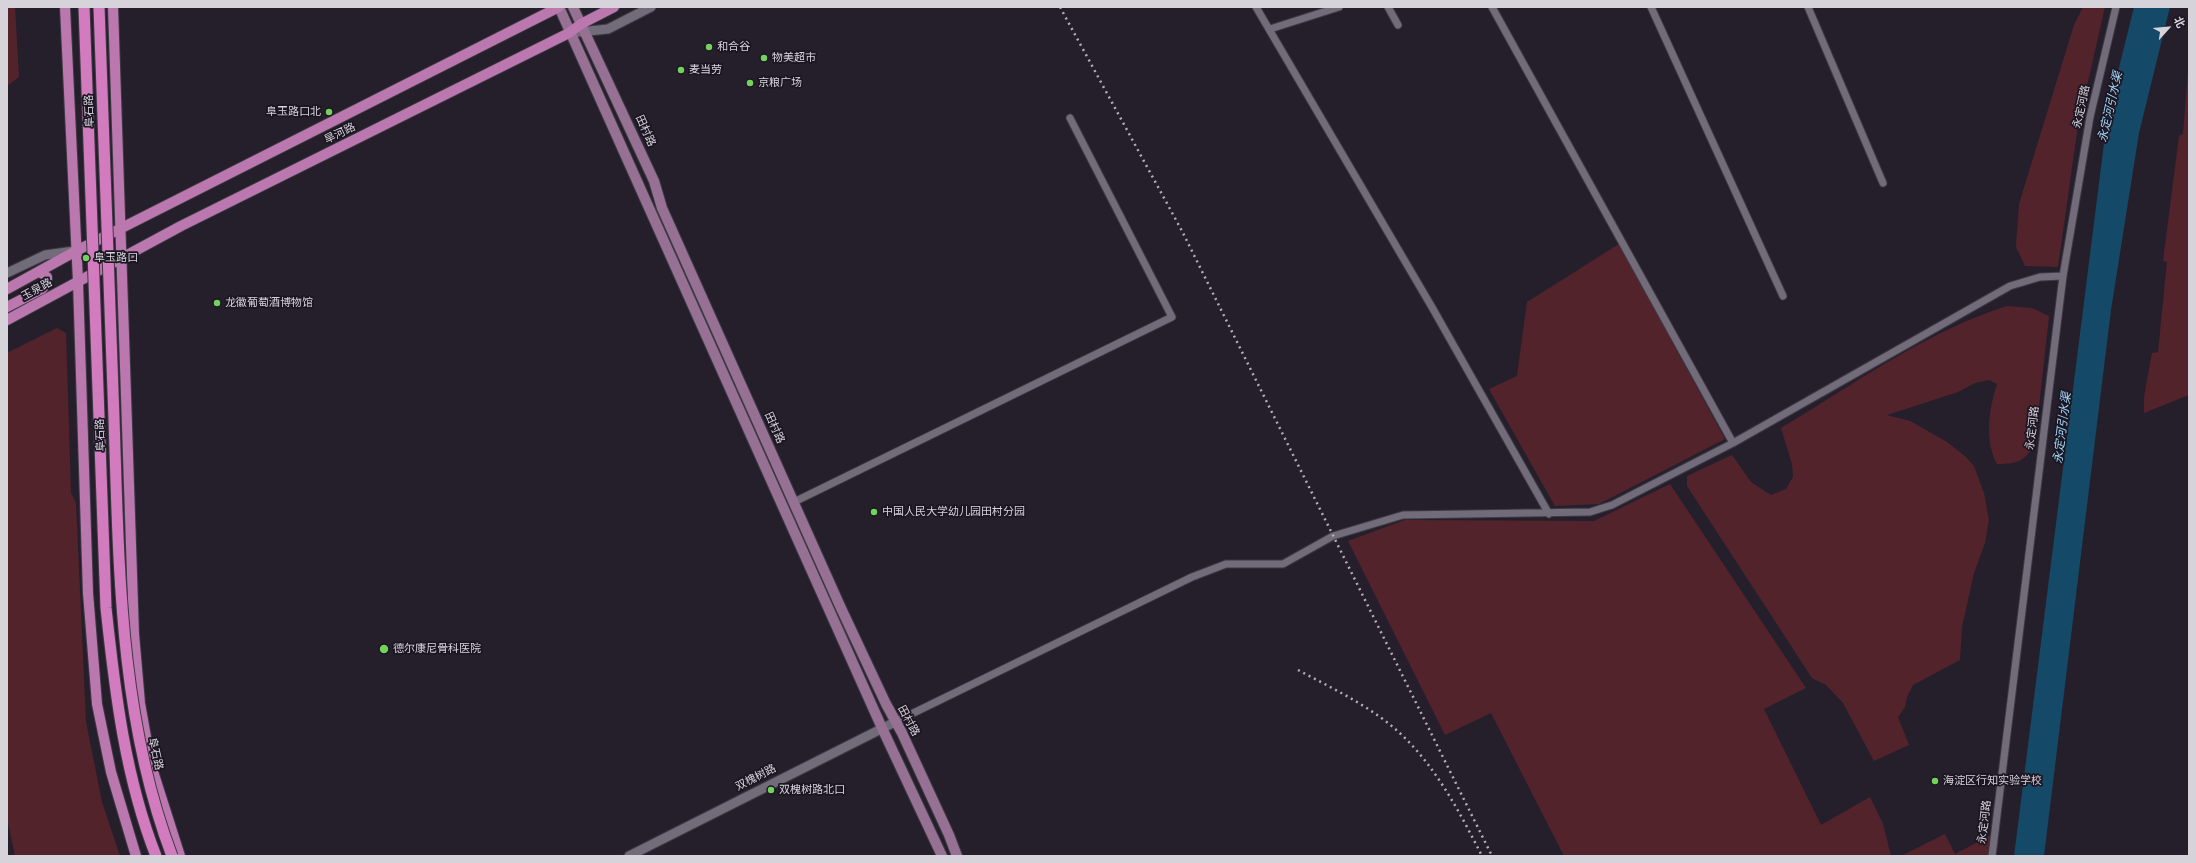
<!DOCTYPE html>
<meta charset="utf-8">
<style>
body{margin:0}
#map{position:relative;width:2196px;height:863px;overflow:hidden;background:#251f2b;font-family:Roboto,"Noto Sans SC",sans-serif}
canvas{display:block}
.frame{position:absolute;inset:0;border:8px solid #d6d3db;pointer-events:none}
.north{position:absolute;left:2148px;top:8px;width:40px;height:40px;-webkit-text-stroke:3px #1b1622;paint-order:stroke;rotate:63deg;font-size:11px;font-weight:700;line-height:16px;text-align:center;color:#d6d3db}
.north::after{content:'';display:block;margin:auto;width:14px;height:18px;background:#d6d3db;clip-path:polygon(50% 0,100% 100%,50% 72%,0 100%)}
</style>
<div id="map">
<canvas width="2196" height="863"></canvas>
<div class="frame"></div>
<div class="north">北</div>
</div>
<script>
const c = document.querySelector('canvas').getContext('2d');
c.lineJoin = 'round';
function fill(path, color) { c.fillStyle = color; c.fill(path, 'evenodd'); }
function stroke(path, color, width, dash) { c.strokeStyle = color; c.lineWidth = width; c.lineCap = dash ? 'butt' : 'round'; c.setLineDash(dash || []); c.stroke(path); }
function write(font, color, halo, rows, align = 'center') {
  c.font = font + ' Roboto,"Noto Sans SC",sans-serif'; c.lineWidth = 3.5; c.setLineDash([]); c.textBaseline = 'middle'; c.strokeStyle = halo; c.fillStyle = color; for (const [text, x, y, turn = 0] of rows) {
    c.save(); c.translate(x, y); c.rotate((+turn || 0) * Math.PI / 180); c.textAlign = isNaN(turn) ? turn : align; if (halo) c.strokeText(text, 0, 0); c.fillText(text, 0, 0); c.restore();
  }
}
const green = new Path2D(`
 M7,7H15L19,77L7,86Z
 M2083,7H2105L2078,125L2058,267L2025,266L2016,247L2019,204L2074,25Z
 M2188,71L2189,395L2144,413V397L2152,353L2158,352L2167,262L2163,261L2179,136L2183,134Z
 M1619,244L1725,439L1599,504L1555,506L1489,389L1517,376L1527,302Z
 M2007,306L2032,308L2049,316L2035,442C2026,461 2018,464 1997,464C1984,440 1989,409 1997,384L1989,380L1975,383L1958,392L1887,415L1910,421L1947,442L1965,456L1974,466L1984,493L1989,520L1985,543L1974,573L1962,627L1960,660L1913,685L1907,697L1905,707L1898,717L1909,745L1874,761L1843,703L1826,685L1812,678L1687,486V476L1732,455L1751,482L1771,495L1786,489L1793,477L1792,464L1781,428C1853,385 1927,331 2007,306Z
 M57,328L66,333L71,493L76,503L86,722L102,802L120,856H15L7,818V353Z
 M1670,484L1806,688L1764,709L1821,825L1870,797L1883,824L1891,856H1564L1491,713L1445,735L1348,541L1405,520L1594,521Z
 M1945,834L1955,854L1993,834L1990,856H1901Z`);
const water = new Path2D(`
 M2134,7H2170L2139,133L2111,310L2044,856H2014L2108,112Z`);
const minor = new Path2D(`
 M1256,7L1433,309L1549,514
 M1388,7L1398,25
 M1492,7L1733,443
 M1651,7L1783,296
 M1808,7L1883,183
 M1270,29L1339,7
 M794,502L1172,317L1070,118
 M895,722L1192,577L1226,564H1283L1333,536L1403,515L1590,512L1612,505L1733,443L2010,286L2040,277L2063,276
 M1992,856L2063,276L2090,117L2116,7`);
const tertiary = new Path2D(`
 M569,33L608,29L651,7
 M7,273L45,255L74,251
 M629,856L895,722`);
const secondary = new Path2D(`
 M559,7L882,728L942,856
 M573,7L654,181L662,208L840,606L886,704L902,733L949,835L957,856`);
const primary = new Path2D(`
 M65,7L78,282L88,593L97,704L111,772L136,856
 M113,7L134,634L140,703L151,765L180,856
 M7,289L76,251L559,7
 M7,307L42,289L47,283V277L40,272
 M7,320L181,226L569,33L581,24L614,7`);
const rail = new Path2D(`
 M1060,7L1182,231L1492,856
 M1298,670C1326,685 1355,699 1380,717C1428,751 1456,805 1482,856`);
const trunkBridge = new Path2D(`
 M84,7L106,608C115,692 125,777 156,856
 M99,7C104,144 109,282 114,419C119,567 119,716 172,856`);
const markers = [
 [709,47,4,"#73d25c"],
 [764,58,4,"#73d25c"],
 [681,70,4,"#73d25c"],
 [750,83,4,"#73d25c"],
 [329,112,4,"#73d25c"],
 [86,258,4,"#73d25c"],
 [217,303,4,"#73d25c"],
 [874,512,4,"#73d25c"],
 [384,649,5,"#73d25c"],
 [1935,781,4,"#73d25c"],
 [771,790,4,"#73d25c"]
];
const poiNames = [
 ["和合谷",717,47],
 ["物美超市",772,58],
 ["麦当劳",689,70],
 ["京粮广场",758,83],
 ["阜玉路口北",321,112,"right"],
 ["阜玉路口",94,258],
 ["龙徽葡萄酒博物馆",225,303],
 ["中国人民大学幼儿园田村分园",882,512],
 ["德尔康尼骨科医院",393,649],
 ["海淀区行知实验学校",1943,781],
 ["双槐树路北口",779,790]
];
const streetNames = [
 ["永定河路",2082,107,-78],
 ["阜石路",90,111,-92],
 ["田村路",645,131,66],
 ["旱河路",340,134,-26],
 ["玉泉路",37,290,-28],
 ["田村路",774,428,66],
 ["永定河路",2033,428,-83],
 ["阜石路",101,435,-92],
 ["田村路",908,721,62],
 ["阜石路",155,754,77],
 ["双槐树路",756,778,-27],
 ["永定河路",1985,822,-83]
];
const waterNames = [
 ["永定河引水渠",2111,107,-77],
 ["永定河引水渠",2063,428,-83]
];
fill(green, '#53232c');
fill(water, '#154968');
stroke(minor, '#3e3944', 9);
stroke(tertiary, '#3e3944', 11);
stroke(secondary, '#3e3944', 12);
stroke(primary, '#3e3944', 12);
stroke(minor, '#716b7a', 7);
stroke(tertiary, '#716b7a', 9);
stroke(secondary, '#967194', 10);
stroke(primary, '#ba78ae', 10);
stroke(rail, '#b3afb8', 2.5, [2, 4]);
stroke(trunkBridge, '#3e3944', 13, []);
stroke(trunkBridge, '#d27cbf', 11);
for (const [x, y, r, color] of markers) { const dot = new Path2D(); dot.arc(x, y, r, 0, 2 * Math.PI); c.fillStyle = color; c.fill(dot); stroke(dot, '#1b1622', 1.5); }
write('11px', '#d6d3db', '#1b1622', poiNames, 'left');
write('11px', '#d6d3db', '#1b1622', streetNames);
write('italic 12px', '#a1d6f9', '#1b1622', waterNames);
</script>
